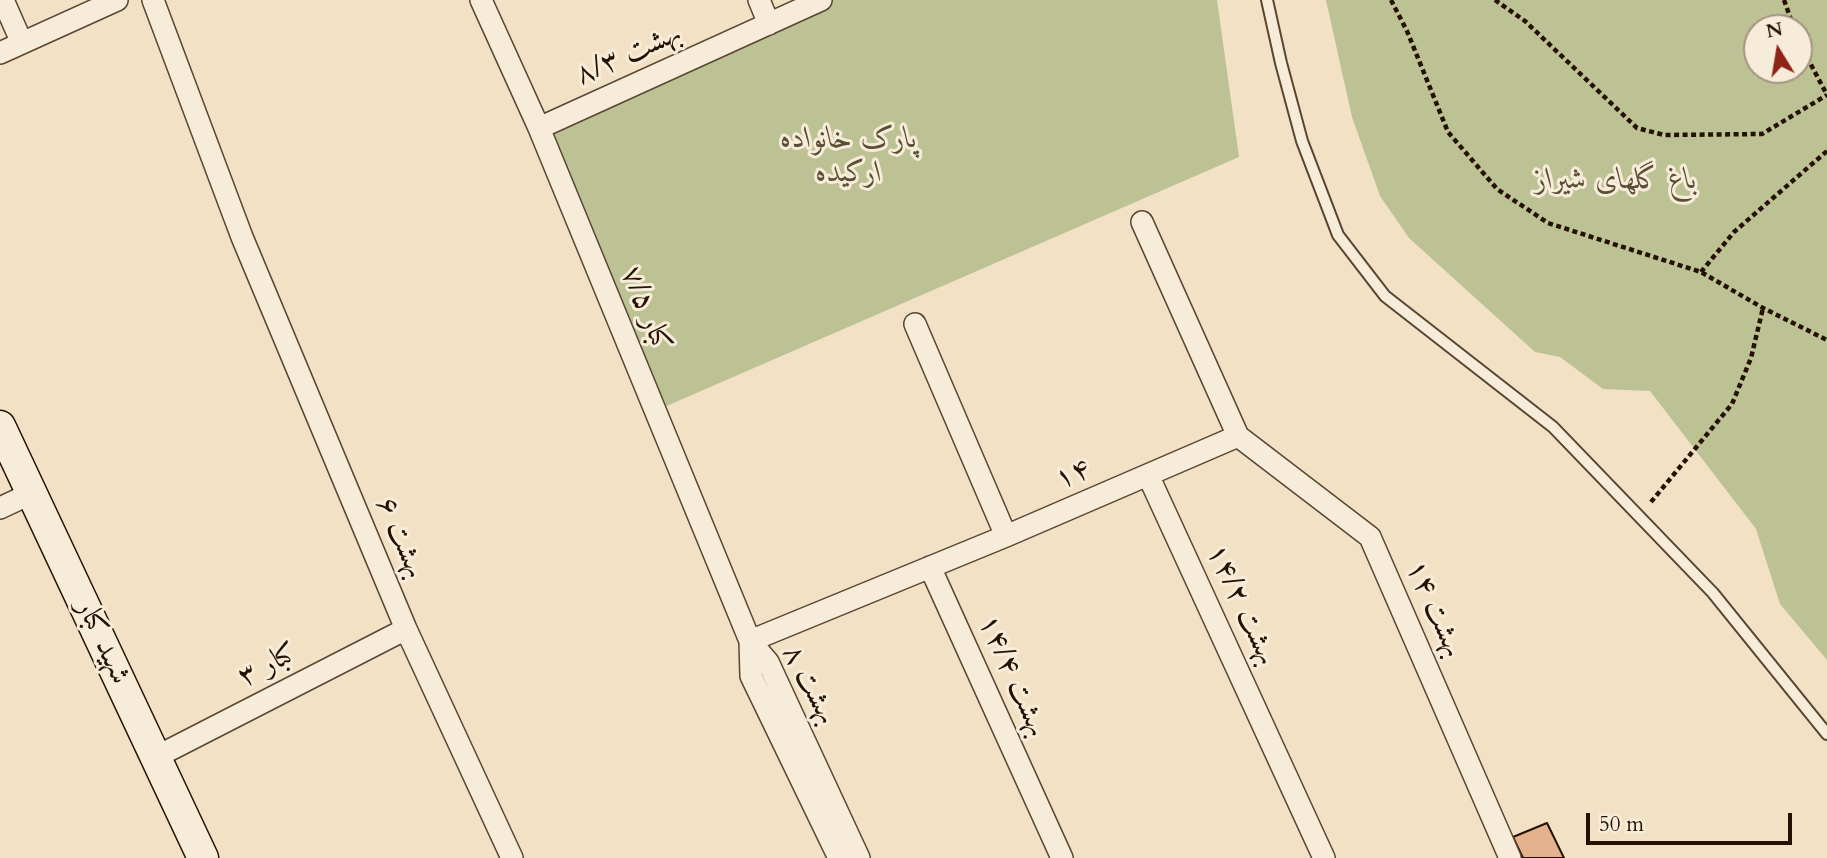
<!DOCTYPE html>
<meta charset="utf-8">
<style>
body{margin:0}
#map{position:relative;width:1827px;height:858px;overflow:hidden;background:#f2e1c4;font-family:Cardo,serif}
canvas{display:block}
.north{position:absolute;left:1743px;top:14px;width:70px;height:70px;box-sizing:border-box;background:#f7ecd9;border:2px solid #a39483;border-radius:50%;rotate:349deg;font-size:19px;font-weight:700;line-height:28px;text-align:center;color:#251101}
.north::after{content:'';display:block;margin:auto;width:24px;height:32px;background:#8f2418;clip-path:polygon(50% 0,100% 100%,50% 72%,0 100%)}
.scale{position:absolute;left:1586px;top:813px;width:206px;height:32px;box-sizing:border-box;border:4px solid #251101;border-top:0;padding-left:9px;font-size:21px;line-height:24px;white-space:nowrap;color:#251101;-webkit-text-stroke:5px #f7ecd9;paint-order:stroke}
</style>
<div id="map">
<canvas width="1827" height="858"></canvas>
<div class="north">N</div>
<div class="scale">50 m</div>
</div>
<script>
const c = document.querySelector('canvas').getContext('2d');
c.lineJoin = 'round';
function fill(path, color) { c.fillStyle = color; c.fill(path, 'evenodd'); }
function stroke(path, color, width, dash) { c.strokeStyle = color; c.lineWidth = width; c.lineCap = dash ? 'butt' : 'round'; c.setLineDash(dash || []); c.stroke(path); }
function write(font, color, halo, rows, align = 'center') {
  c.font = font + ' Cardo,Amiri,serif'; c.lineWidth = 6; c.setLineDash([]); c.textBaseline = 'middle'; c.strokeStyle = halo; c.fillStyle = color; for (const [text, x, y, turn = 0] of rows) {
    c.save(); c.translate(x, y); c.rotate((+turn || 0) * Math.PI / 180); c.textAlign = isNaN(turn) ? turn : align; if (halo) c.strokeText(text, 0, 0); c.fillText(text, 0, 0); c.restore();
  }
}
const green = new Path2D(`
 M821,0H1217L1239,157L655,411L539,128Z
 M1326,0H1827V660L1780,604L1756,529L1650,391L1603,389L1560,357L1535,352L1409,238L1380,196L1352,117ZM1799,28V70H1757V28Z`);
const building = new Path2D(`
 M1547,823L1564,858H1523L1513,837Z`);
const path = new Path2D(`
 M1391,0L1407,31L1448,132L1497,189L1548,223L1701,272L1763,308L1827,340
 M1495,0L1525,21L1637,128L1664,135L1762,134L1827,95
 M1784,0L1794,28
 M1799,42L1827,95
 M1701,272L1734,232L1827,151
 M1651,502L1732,404L1751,358L1763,308`);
const lane = new Path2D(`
 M1267,0L1281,63L1302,141L1338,235L1385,296L1553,427L1713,593L1827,734`);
const street = new Path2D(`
 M3,0L22,43
 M153,0L242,237L406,629L512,858
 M481,0L539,128L750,641L751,676L839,858
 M759,0L769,24
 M0,53L117,0
 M539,128L821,0
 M1142,222L1238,436L1370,537L1510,858
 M915,324L1006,536
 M1148,475L1324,858
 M0,508L32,493
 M930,567L1062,858
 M750,641L1006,536L1238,436
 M750,641L768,662L859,858
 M156,757L406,629`);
const secondary = new Path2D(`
 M0,426L203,858`);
const streetNames = [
 ["بهشت ۸/۳",629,55,-24],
 ["۷/۵ کبار",645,309,68],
 ["۱۴",1073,475,-23],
 ["۶ بهشت",400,538,67],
 ["۱۴/۲ بهشت",1241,605,65],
 ["۱۴ بهشت",1434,609,66],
 ["شهید کبار",102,642,65],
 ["۳ کبار",268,666,-27],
 ["۱۴/۴ بهشت",1012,676,66],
 ["۸ بهشت",809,685,62]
];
const parkNames = [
 ["پارک خانواده",849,140],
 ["ارکیده",849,174],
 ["باغ گلهای شیراز",1616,181]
];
fill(green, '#bcc293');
fill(building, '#e5b28e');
stroke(building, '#251101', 2);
stroke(lane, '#584532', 14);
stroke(street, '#584532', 24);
stroke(secondary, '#251101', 33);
stroke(path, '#251101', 4.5, [5, 3.5]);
stroke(lane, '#f7ecd9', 10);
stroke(street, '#f7ecd9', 21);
stroke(secondary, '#f7ecd9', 30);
write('30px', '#251101', '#f7ecd9', streetNames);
write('italic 30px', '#5a4f34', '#f7ecd9', parkNames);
</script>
